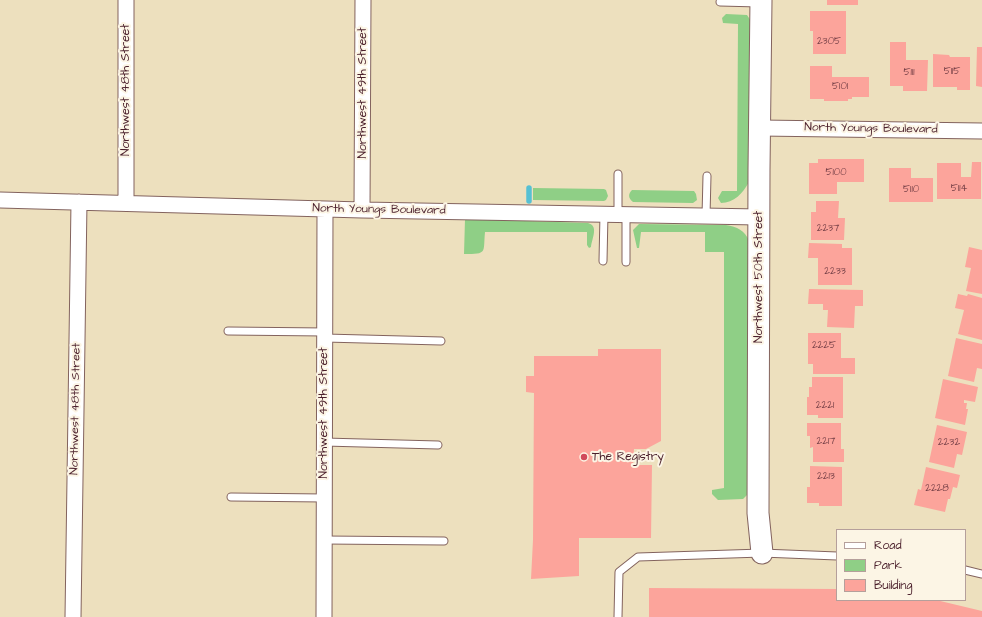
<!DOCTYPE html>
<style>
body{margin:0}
#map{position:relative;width:982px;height:617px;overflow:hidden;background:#ede0be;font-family:"Architects Daughter",sans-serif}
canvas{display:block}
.legend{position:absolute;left:836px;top:529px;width:130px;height:72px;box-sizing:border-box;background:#fcf5e5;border:1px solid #b59f9b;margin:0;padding:5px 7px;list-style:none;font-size:12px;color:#4a1f2b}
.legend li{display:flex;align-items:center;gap:8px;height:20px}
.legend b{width:20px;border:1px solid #b59f9b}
</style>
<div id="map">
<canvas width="982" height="617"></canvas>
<ul class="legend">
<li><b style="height:5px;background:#fff"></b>Road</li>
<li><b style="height:11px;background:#8fcf86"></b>Park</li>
<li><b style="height:11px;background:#fca49b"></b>Building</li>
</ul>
</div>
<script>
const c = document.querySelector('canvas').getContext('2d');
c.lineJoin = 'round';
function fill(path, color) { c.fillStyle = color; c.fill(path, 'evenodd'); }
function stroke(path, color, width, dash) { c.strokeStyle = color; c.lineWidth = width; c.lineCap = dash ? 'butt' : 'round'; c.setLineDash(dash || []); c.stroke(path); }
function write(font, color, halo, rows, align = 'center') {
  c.font = font + ' "Architects Daughter",sans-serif'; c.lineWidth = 4; c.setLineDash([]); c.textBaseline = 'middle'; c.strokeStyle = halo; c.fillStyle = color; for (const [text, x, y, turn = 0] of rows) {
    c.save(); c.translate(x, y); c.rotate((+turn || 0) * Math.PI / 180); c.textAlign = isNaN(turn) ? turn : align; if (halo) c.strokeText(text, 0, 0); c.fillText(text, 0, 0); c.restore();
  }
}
const green = new Path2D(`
 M726,14L747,15L751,21L749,182C743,193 734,203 721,203L718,198L722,191H737L738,24L723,23L722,18Z
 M533,188L604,189L606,190L608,196L606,200L604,201L533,200Z
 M632,190L694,191L696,194L697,200L693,203L633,202C628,198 628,194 632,190Z
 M465,219L588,223C599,226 592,238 591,247L589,248L587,245V232H485C483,253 488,254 464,254Z
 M639,224L726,225C737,227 745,230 749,241L748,494L743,499L718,500L712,494V490L724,488V252H705V232H641L639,248H637L633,230Z`);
const stream = new Path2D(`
 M529,201V188`);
const building = new Path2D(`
 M827,0H858V5H827Z
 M810,11H846V54H813V31H810Z
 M890,42H906V60H928L927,91H903V86H890Z
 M977,47H982V87L976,86Z
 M933,54L949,55L950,57H970V90H957V87H933Z
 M810,66H832V77H869V97H852V99H848V101H824V99H810Z
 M818,159H864V182H837V194H809V163H818Z
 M972,162H981V199H937V163H961V177H971Z
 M889,168H911V178H933V202H889Z
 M816,201H839L838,218H845L844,240H811V212H816Z
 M809,243L842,244V248H852V285H818V258H808Z
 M969,247L982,250V294L966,291L971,268L965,267Z
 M809,289L863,290V306H855L854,328L827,327L828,310H823V304H808Z
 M958,294L967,296L968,294L982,298V340L958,334L964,310L955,308Z
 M808,333H841V358H855V374H813V364H808Z
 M956,338L982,344V369L977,368L974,382L948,376Z
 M598,349H661V441L646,449H634L633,465H652L651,538H579V576L531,579L533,540L534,393L526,392V376H534V356H598Z
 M812,377H843V418H818V415H807V397H809V387H812Z
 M943,379L978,387L975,402L964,400V403H967L966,409H968L965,425L935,418Z
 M807,423H841V449H844V462H813V447L810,448V436H807Z
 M937,425L967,432L962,455L957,454L954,468L929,462Z
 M810,466L842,467V506H819V503H807V487H810Z
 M926,467L960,475L957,488L953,487L950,499H948L945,512L914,505L918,489L921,490Z
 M649,588L837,589V600H936L982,611V617H649Z`);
const lane = new Path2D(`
 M720,2L759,3
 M618,214V174
 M706,216L707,176
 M603,261L604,214
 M626,262V215
 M228,331L325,332
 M325,338L441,341
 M324,442L438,445
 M231,497L324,498
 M324,540L444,541
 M965,570L982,574
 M618,617L619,572L638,557L762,553L837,556`);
const street = new Path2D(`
 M760,128L982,131
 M0,200L362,210L759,217
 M126,203V0
 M362,210L363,0
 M73,617L79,202
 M324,617L325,209`);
const secondary = new Path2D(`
 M761,0L759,170L758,513L762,553`);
const markers = [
 [584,457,4,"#d1495b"]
];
const numberNames = [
 ["2305",829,42],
 ["5115",952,72],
 ["5111",909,73],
 ["5101",840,87],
 ["5100",836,173],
 ["5114",959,189],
 ["5110",911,190],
 ["2237",828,229],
 ["2233",835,272],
 ["2225",824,346],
 ["2221",825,406],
 ["2217",826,442],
 ["2232",949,443],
 ["2213",826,477],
 ["2228",937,489]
];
const streetNames = [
 ["Northwest 48th Street",126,90,-90],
 ["Northwest 49th Street",363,93,-90],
 ["North Youngs Boulevard",871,129,1],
 ["North Youngs Boulevard",379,210,1],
 ["Northwest 50th Street",759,277,-90],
 ["Northwest 48th Street",76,409,-89],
 ["Northwest 49th Street",324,413,-90]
];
const poiNames = [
 ["The Registry",592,457]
];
fill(green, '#8fcf86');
stroke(stream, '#56c0d3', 5.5);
fill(building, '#fca49b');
stroke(lane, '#83635e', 9);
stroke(street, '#83635e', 17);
stroke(secondary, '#83635e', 23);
stroke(lane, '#fff', 7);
stroke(street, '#fff', 15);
stroke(secondary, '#fff', 21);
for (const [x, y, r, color] of markers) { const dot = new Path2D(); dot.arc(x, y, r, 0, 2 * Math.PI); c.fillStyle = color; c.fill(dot); stroke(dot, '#fcf5e5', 1.5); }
write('10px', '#764047', null, numberNames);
write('12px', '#4a1f2b', '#fcf5e5', streetNames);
write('12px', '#4a1f2b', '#fcf5e5', poiNames, 'left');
</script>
